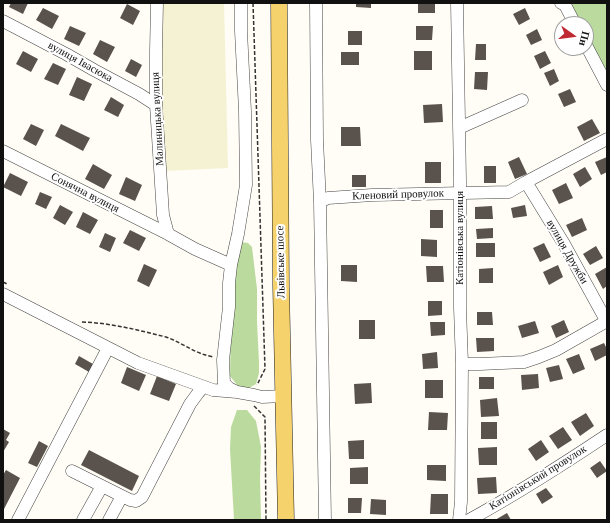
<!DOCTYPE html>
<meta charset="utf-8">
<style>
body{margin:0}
#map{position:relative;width:610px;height:523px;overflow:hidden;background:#fffdf5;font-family:"Times New Roman",serif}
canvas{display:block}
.frame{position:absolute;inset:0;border:4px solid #111;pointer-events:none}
.north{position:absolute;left:554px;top:16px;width:40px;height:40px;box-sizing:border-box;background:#fff;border:1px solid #a0a0a0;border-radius:50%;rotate:104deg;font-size:11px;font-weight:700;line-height:16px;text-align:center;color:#111}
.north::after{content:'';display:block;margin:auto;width:14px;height:18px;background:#c12933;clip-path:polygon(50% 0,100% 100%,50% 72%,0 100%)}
</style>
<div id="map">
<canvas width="610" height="523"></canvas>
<div class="frame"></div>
<div class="north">Пн</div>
</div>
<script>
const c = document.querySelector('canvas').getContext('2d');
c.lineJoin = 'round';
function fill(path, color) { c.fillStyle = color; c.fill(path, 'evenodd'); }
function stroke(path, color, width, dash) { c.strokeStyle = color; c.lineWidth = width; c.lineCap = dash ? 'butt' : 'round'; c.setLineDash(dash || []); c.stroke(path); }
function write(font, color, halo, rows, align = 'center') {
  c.font = font + ' "Times New Roman",serif'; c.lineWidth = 4; c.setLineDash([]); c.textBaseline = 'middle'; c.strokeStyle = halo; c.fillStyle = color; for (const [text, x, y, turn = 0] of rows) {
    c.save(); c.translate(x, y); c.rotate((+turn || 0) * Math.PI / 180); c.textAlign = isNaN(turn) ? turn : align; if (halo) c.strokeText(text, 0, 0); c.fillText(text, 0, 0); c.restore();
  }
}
const farmland = new Path2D(`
 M156,3H224L228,168L164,171Z`);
const forest = new Path2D(`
 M561,3H607V85L586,45V24H575Z
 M240,242L248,243L252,247L257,289V322L259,362V373L256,384L247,389L238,386L230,376L231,316V292Z
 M237,410H247L256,421L261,447L260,478L261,520H234L230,449L231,427Z`);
const building = new Path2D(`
 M11,3H28L23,14L9,7Z
 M356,3H371V8L356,7Z
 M418,3H435V13H418Z
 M127,4L140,11L133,25L120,18Z
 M43,8L59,16L52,29L36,20Z
 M525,8L530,19L519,25L513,14Z
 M70,26L86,33L79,46L64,39Z
 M416,26H433L432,40H416Z
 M537,29L542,40L531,45L526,35Z
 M348,31H362V45H348Z
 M100,40L115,47L107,62L93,54Z
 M476,44H486V60H475Z
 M23,51L38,59L31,72L16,64Z
 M414,51H432V70H414Z
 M545,51L551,63L540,69L534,56Z
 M341,52H359V65H341Z
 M131,59L142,65L136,77L125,71Z
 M53,63L66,69L58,85L44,79Z
 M554,69L559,81L550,86L544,73Z
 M475,72H488L487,90L474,89Z
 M77,77L92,84L84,101L69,95Z
 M570,89L576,102L564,107L558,94Z
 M111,97L124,105L118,117L104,110Z
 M442,104L443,122L424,123L423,105Z
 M592,119L600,133L584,141L577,127Z
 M31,124L44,130L36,146L23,139Z
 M61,124L90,138L83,151L55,136Z
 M341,127H360L361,146H341Z
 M519,157L527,174L515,179L508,162Z
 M607,157V172L601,175L595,162Z
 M425,162H441V183H425Z
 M93,164L112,175L104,189L85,179Z
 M484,166H496V183H484Z
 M585,167L592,179L580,187L573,174Z
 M10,173L28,182L21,196L3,187Z
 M352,175H366V187H352Z
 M126,177L142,185L135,201L119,194Z
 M566,183L573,198L559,204L552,190Z
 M40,192L52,197L46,209L35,204Z
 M60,205L73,212L65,225L53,218Z
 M525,205L527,216L513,218L511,208Z
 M492,206L493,219H475V207Z
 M430,210H443V228H430Z
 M83,212L98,220L90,234L76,227Z
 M582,218L587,230L572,237L566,225Z
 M493,228V238L477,239L476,229Z
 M130,230L146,238L139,251L123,243Z
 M105,233L116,238L110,252L99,247Z
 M421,239L437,240V257L421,256Z
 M476,243H495V257H476Z
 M544,243L551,257L540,262L533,248Z
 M596,246L603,258L590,265L583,254Z
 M144,264L157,270L149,287L137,281Z
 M341,265H357V282L341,281Z
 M558,265L563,277L549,285L543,272Z
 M426,266H443L444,282H427Z
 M607,267V286L603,289L595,274Z
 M493,268V283H479V269Z
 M428,301H442V315L428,316Z
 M477,312H492L493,325H477Z
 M359,320H375V339H359Z
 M564,320L569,332L556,338L551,326Z
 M535,321L539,333L522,338L518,326Z
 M430,322H445V335L431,336Z
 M476,338H494V351L477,352Z
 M604,343L607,349V355L595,361L590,349Z
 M437,352L438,368L423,369L422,354Z
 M579,354L585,369L573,374L566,359Z
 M79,356L93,364L89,372L75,364Z
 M559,365L563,379L550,382L546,368Z
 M127,367L146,375L139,391L121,383Z
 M538,374L539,388L522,390L521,375Z
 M157,376L176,384L169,401L150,394Z
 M479,377H494V389H479Z
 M425,380H443V398H425Z
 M371,383L372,403L355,404L354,384Z
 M497,398L499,416L481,417L480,400Z
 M429,412L448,413L447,430H428Z
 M586,413L594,426L580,436L571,422Z
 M481,422H497V439H481Z
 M563,427L572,440L558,449L549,436Z
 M3,429L10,433L6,440L9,442L3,452Z
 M364,440V459H349L348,441Z
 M541,440L549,452L536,461L528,449Z
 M39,441L48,446L37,467L28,463Z
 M497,447V465H479L478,448Z
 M89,450L139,476L132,491L81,465Z
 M600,461L607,471L597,478L590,468Z
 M427,465H446V481L427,480Z
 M368,467V484H350V468Z
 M6,470L20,478L3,511V475Z
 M496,477L497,493L478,494L477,478Z
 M546,488L553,497L542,504L536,494Z
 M431,494H448V514H430Z
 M348,498H362L361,513H348Z
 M371,499L386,500V515L370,514Z
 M507,513L511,520H495Z`);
const path = new Path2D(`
 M253,3L265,369L257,385
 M3,282L7,284
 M82,322C111,323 138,330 166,337C183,343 195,354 214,357
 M254,406L265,417L266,520`);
const minor = new Path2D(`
 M157,3L156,51V105L163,215L168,234
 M241,3V31L245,111L246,185L238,234L231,265L229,283V307L223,360L224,383L229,388L237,392L254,395L262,397L283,396
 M316,3L317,140L320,202L325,520
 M457,3L460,181V308L462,364L461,502L459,520
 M561,3L565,5L575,24
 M3,21L66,54L94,70L139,94L156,105
 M586,45L607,85
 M459,128L522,100
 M3,151L168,234L195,249L231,265
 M526,182L564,244L607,322
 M320,202L328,198L372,195L509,192L526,182L607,139
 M3,294L138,363L213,390L237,392
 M462,364H480L524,362L539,357L556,350L607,321
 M72,471L130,500L136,501L142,497L190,404L198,393L203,387
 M18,520L108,348
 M83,520L102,486
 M109,520L122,496
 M469,520C517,494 562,465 607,435`);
const major = new Path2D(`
 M279,3L281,286L286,520`);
const streetNames = [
 ["вулиця Івасюка",80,62,29],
 ["Малиницька вулиця",158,119,-93],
 ["Сонячна вулиця",85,193,27],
 ["Кленовий провулок",398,195,-2],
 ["Катіонівська вулиця",460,238,-90],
 ["вулиця Дружби",567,252,60],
 ["Львівське шосе",281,262,-91],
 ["Катіонівський провулок",538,478,-32]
];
fill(farmland, '#f5f2d4');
fill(forest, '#badb9d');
fill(building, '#59524d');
stroke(minor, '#444', 13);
stroke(major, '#222', 17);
stroke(path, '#333', 1.5, [4, 2]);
stroke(minor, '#fff', 12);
stroke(major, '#f6d26d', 16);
write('11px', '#111', '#fff', streetNames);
</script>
